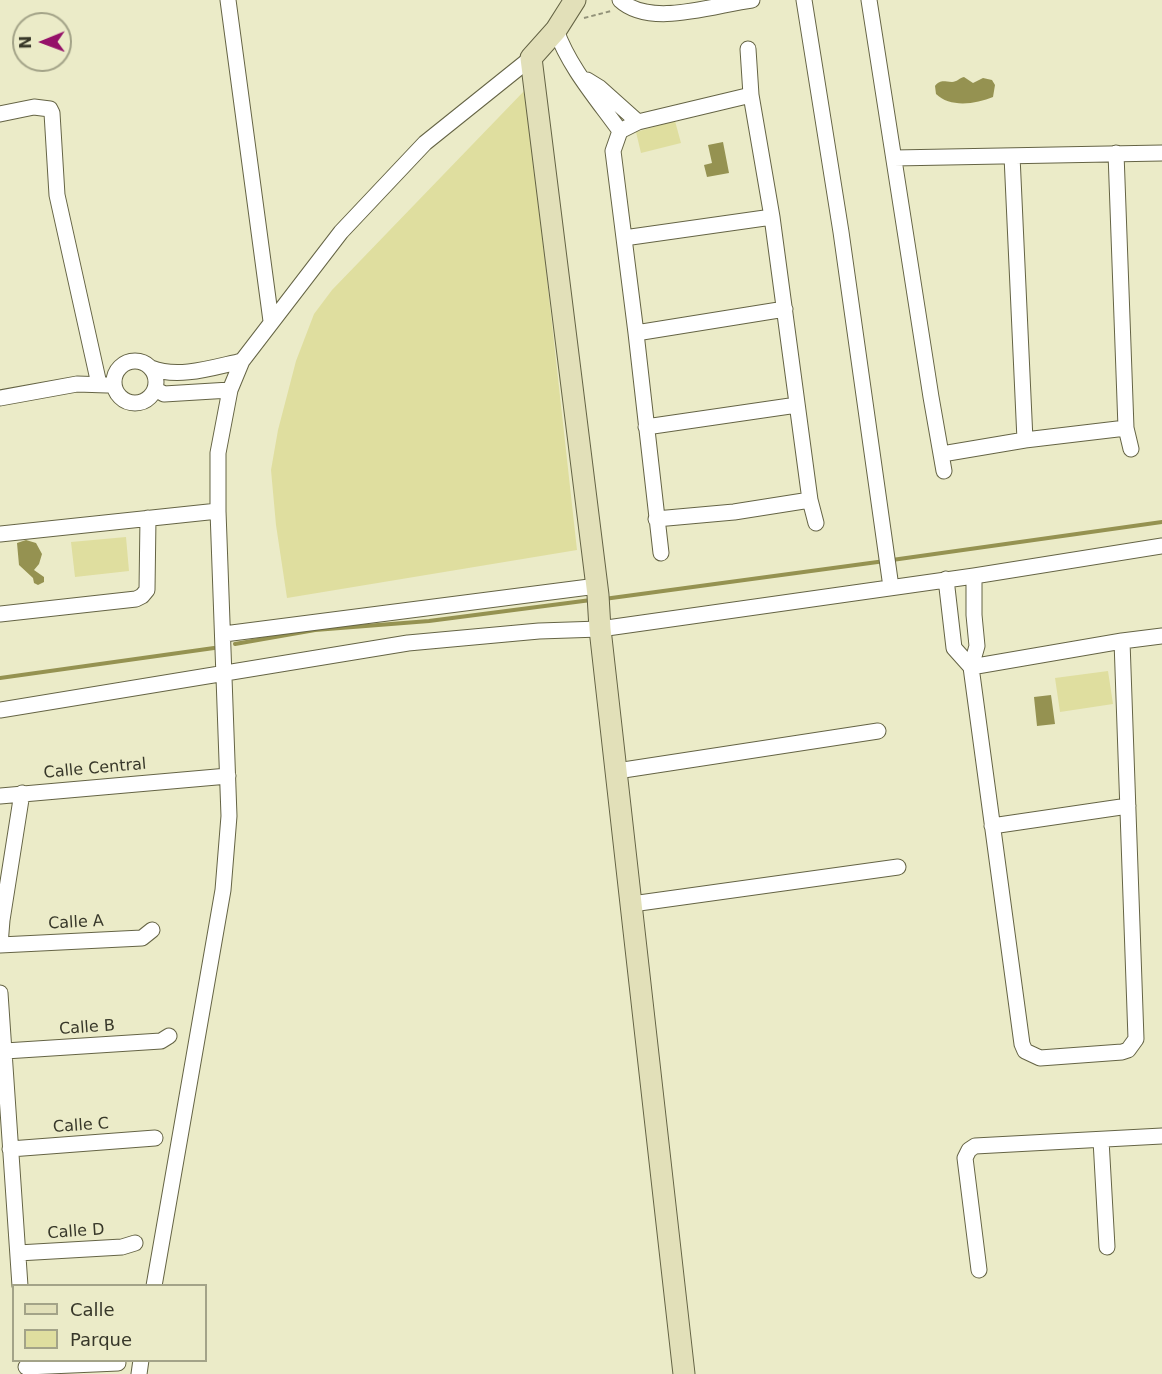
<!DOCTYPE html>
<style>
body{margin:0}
#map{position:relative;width:1162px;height:1374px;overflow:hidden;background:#ebebc8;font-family:"DejaVu Sans",sans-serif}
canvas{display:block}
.legend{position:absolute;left:12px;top:1284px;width:195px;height:78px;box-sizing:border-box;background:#ebebc8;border:2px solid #a3a388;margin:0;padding:8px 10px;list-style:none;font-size:18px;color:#373729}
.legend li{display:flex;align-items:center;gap:12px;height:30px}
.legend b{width:30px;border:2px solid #a3a388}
.north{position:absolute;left:12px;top:12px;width:60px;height:60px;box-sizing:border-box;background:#ebebc8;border:2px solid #a3a388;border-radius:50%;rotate:269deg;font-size:16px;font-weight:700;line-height:24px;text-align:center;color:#373729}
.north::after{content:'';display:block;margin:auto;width:21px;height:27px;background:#951169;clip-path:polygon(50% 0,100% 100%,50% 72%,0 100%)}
</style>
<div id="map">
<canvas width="1162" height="1374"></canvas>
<ul class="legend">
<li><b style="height:8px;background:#e2e0b9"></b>Calle</li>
<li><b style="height:16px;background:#dfde9f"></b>Parque</li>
</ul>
<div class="north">N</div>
</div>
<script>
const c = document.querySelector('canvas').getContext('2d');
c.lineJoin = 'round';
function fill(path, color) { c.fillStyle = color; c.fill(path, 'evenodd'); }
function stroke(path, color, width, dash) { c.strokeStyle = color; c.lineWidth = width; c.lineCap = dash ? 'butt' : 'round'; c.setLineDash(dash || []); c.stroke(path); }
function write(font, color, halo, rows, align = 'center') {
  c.font = font + ' "DejaVu Sans",sans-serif'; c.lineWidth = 5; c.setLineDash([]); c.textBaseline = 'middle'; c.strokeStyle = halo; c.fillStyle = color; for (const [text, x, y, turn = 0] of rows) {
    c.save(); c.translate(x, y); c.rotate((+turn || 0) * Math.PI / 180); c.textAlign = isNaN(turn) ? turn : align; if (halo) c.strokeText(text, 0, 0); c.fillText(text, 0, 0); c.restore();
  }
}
const green = new Path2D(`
 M526,89L577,550L287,598L276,525L271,470L278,430L296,361L314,314L332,290Z
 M675,121L681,143L641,153L636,132Z
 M126,537L129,571L75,577L71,542Z
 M1108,671L1113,704L1060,712L1055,678Z`);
const water = new Path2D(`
 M964,77L973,83L983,78L992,80L995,85L993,97C976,104 950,108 936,94L935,86C941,79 944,82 952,82C957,82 959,78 964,77Z
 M723,142L729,173L707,177L704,165L712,163L708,145Z
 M26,540L36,543L42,554L39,564L34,570L44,577V582L38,585L34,583L33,578L19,565L17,543Z
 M1051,695L1055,724L1037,726L1034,697Z`);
const stream = new Path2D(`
 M892,560L1162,522
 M604,599L885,561
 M235,644L315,630L429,621L591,600
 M0,678L214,648`);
const path = new Path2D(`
 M584,18L611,11`);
const street = new Path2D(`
 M228,0L271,321
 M620,0C650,28 714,5 752,0
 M804,0L841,232L891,587
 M869,0L931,397L944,471
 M556,30C569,67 597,99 620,131
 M748,49L751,95L772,217L810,500L816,523
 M587,80L600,88L638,122
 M0,114L34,107L50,109L52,113L57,195L99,384
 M1116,153L1126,428L1131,449
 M1012,156L1025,440
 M894,158L1162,153
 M624,238L772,217
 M636,333L785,309
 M114 382a21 21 0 1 1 42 0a21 21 0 1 1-42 0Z
 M151,368C179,379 214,367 242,361
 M155,389L164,394L230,390
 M0,398L77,384L107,385
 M646,427L797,405
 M942,454L1025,440L1126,428
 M656,519L734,512L810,500
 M0,534L218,511
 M661,553L636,333L613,151L620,131L638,122L751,95
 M974,576V615L977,646L971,667L1022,1044L1025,1051L1040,1058L1122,1052L1128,1050L1136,1039L1122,641
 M946,579L954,648L971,667
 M0,614L136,599L142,596L147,590L148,518
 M224,634L597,586
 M971,667L1122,641L1162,636
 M0,710L408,643L539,631L600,629L974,576L1162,546
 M617,771L878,731
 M0,796L228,776
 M992,826L1128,806
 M632,904L898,867
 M0,945L142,938L152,930
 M0,945L2,920L22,793
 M0,993L20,1286
 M5,1051L161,1041L169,1036
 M1101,1140L1107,1247
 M10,1149L155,1138
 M18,1253L122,1247L135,1243
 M979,1270L965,1158L969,1150L975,1146L1162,1136
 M154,1286L223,890L229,816L218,511V453L230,390L242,361L341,232L425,143L531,58
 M26,1367L118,1363
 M139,1374L141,1360`);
const secondary = new Path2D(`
 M575,0L556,30L531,58L598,595L600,629L684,1374`);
const streetNames = [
 ["Calle Central",95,769,-5],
 ["Calle A",76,923,-3],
 ["Calle B",87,1028,-4],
 ["Calle C",81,1126,-4],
 ["Calle D",76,1232,-4]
];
fill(green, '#dfde9f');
fill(water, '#959251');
stroke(stream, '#959251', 4);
stroke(street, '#656445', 17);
stroke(secondary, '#656445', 23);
stroke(path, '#929279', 2, [4.5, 3]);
stroke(street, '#fff', 15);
stroke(secondary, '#e2e0b9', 21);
write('16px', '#373729', '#ebebc8', streetNames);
</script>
